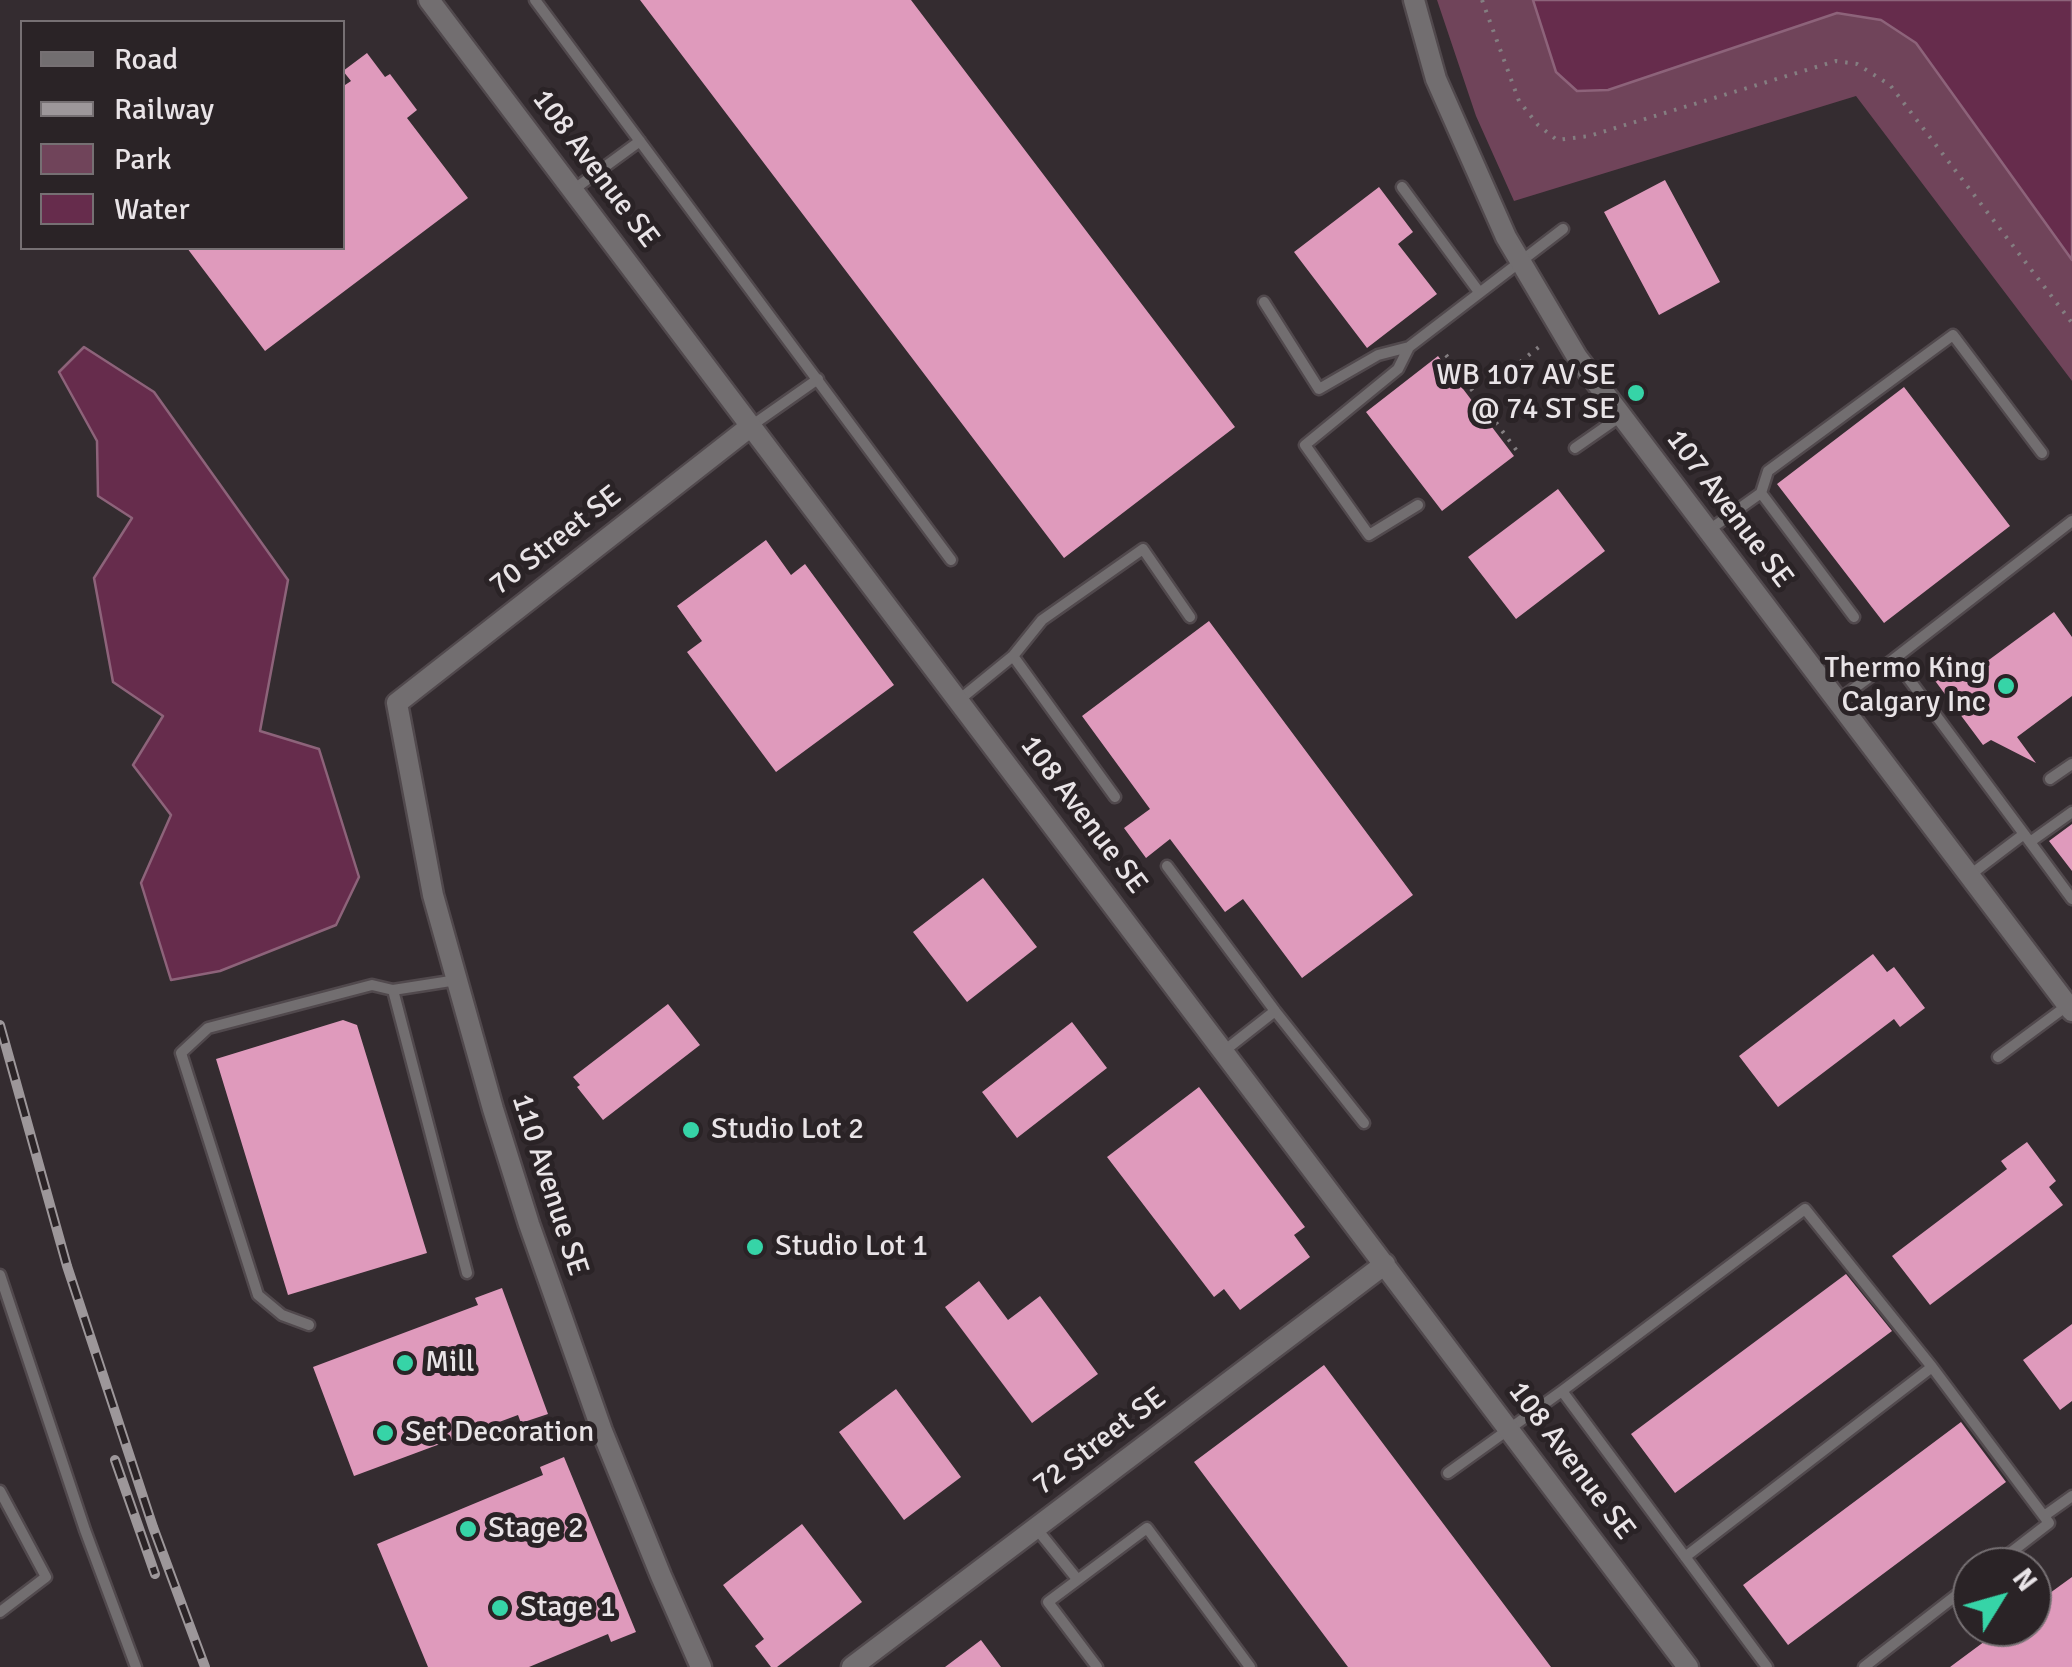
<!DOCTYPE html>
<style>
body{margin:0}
#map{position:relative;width:2072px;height:1667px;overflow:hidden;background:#342c30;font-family:Signika,sans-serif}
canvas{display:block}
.legend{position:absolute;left:20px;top:20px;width:325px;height:230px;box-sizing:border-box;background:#2a2326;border:2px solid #767073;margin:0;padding:12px 18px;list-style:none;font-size:30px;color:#e9e4e7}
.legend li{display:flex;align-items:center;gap:20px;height:50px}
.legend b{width:50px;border:2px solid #767073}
.north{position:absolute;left:1952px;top:1547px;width:100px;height:100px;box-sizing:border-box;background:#2a2326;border:2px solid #767073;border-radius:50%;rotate:53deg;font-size:28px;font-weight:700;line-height:40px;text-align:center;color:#e9e4e7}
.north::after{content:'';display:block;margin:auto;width:35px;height:45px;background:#36d4a7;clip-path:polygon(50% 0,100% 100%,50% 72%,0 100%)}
</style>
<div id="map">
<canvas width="2072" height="1667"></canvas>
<ul class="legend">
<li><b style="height:12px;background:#726e70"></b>Road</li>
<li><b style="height:12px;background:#9d979a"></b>Railway</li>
<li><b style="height:28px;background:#70445a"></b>Park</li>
<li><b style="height:28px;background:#662c4c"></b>Water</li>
</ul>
<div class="north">N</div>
</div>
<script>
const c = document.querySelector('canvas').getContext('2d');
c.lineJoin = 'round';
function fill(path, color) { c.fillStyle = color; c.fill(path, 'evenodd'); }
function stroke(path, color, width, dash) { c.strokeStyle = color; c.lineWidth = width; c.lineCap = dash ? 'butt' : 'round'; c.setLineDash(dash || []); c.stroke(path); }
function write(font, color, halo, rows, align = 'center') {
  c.font = font + ' Signika,sans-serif'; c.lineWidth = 10; c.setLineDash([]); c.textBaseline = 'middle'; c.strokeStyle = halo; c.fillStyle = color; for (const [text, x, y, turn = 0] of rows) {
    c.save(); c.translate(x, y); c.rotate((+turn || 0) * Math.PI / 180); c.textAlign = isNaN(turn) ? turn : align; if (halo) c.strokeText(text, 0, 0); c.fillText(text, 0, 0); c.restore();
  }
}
const green = new Path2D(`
 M1437,0H2072V381L1856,96L1514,201L1476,116Z`);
const water = new Path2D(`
 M1533,0H2072V260L1916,43L1881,20L1837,13L1608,90L1577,91L1556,72Z
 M84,347L154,392L288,580L260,731L319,749L359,877L336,925L220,971L171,980L141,883L171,815L133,765L163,716L113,682L94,578L132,518L98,496L97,441L59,372Z`);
const building = new Path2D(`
 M640,0H911L1235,427L1064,558Z
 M367,53L385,77L390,74L417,110L407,118L468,198L265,351L187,248H342V87L351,81L343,71Z
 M1665,180L1720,282L1659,315L1604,212Z
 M1379,187L1413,232L1398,244L1437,294L1367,348L1294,252Z
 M1438,356L1514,456L1442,511L1366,412Z
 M1904,387L2010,526L1884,623L1777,484Z
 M1558,489L1605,551L1516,619L1468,557Z
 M766,540L791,575L805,564L894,685L776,772L687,652L702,641L677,606Z
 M2054,612L2072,637V696L2017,737L2036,763L1991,740L1983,745L1927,670L1950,653L1967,676Z
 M1209,621L1413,895L1302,978L1243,899L1225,912L1170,839L1146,858L1124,828L1150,809L1082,716Z
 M2072,824V871L2049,841Z
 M983,878L1037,947L967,1002L913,932Z
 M1873,954L1887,972L1894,967L1925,1008L1900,1027L1894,1019L1778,1107L1739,1056Z
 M668,1004L700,1045L603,1120L577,1087L580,1085L573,1077Z
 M343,1020L357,1025L427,1253L288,1295L216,1059Z
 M1072,1022L1107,1068L1017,1138L982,1092Z
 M1199,1087L1305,1227L1294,1235L1310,1257L1240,1310L1224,1289L1214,1297L1107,1157Z
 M2027,1142L2056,1181L2049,1187L2063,1205L1930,1305L1892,1256L2007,1169L2001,1161Z
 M1846,1274L1892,1331L1675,1493L1631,1434Z
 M979,1281L1008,1320L1040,1296L1098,1374L1032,1423L945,1307Z
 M502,1288L548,1414L521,1423L518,1415L354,1476L313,1367L478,1305L475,1298Z
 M2072,1324V1401L2060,1410L2023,1360Z
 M1324,1365L1551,1667H1348L1194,1462Z
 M896,1389L961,1477L904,1520L839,1432Z
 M1961,1422L2006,1482L1788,1645L1743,1585Z
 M564,1457L636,1632L611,1642L608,1634L529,1667H428L377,1544L543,1475L540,1467Z
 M802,1524L862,1602L777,1667H771L755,1646L764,1639L723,1585Z
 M2072,1577V1667H1950L2004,1627H2032V1606Z
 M981,1640L1001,1667H945Z`);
const path = new Path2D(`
 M1482,0L1519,101L1538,125L1557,140L1589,136L1836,61L1857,64L1890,85L2072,323
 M1446,355L1520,455
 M1520,362L1539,347`);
const lane = new Path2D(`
 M535,0L951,560
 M1402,187L1479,292
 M573,190L640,141
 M1264,302L1319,389L1378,355L1409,347
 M751,426L818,379
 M1575,448L1621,416
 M1761,493L1768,471L1953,335L2042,453
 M1418,505L1369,535L1305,445L1398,369L1409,347L1563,229
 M1709,530L1761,493L1854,617
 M1013,656L1115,797
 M1894,659L2072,521
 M959,700L1013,656L1042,620L1143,549L1190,617
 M1837,701L1894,659L2024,834L1970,875
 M2050,779L2072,764
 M2024,834L2072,899
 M2030,842L2072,812
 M1167,866L1275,1011
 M457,980L393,990L467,1273
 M1224,1051L1275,1011L1364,1123
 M1998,1057L2068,1005
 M0,1275L85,1530L136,1667
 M309,1325L282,1315L258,1295L181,1053L208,1028L372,985L393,990
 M1562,1391L1767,1667
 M1448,1473L1562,1391L1805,1209L1932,1367L2049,1523L1992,1567
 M0,1491L46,1577L0,1612
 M2044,1516L2072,1496
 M1036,1528L1077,1579
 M1685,1557L1932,1367
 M1097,1667L1048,1602L1147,1528L1250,1667
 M1864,1667L1972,1583`);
const street = new Path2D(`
 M429,0L1688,1667
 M1414,0L1436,79L1506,237L1577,357L2072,1011
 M701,1667L661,1576L602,1431L529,1224L493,1109L433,895L397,703L751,426
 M852,1667L1385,1264`);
const rail = new Path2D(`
 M0,1025L67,1266L153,1527L205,1667
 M115,1460L155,1574`);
const markers = [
 [1636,393,10,"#36d4a7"],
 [2006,686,10,"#36d4a7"],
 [691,1130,10,"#36d4a7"],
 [755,1247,10,"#36d4a7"],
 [405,1363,10,"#36d4a7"],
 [385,1433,10,"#36d4a7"],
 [468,1529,10,"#36d4a7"],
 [500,1608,10,"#36d4a7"]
];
const streetNames = [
 ["108 Avenue SE",595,169,53],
 ["107 Avenue SE",1729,509,53],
 ["70 Street SE",556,541,-38],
 ["108 Avenue SE",1083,815,53],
 ["110 Avenue SE",549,1185,72],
 ["72 Street SE",1100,1442,-37],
 ["108 Avenue SE",1571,1461,53]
];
const poiNames = [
 ["WB 107 AV SE",1616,376,"right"],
 ["@ 74 ST SE",1616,410,"right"],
 ["Thermo King",1986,669,"right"],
 ["Calgary Inc",1986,703,"right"],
 ["Studio Lot 2",711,1130],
 ["Studio Lot 1",775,1247],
 ["Mill",425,1363],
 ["Set Decoration",405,1433],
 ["Stage 2",488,1529],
 ["Stage 1",520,1608]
];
fill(green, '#70445a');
fill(water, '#662c4c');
stroke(water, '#8d637a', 2.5);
fill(building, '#df9abc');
stroke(lane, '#51494d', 15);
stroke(street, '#51494d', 25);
stroke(path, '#847e81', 4, [2.5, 8]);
stroke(lane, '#726e70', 10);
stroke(street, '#726e70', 20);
stroke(rail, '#9d979a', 10);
stroke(rail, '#2a2326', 6, [19]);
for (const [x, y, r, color] of markers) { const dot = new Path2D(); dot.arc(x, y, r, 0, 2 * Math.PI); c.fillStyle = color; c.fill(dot); stroke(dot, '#2a2326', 4); }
write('30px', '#e9e4e7', '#2a2326', streetNames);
write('30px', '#e9e4e7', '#2a2326', poiNames, 'left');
</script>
